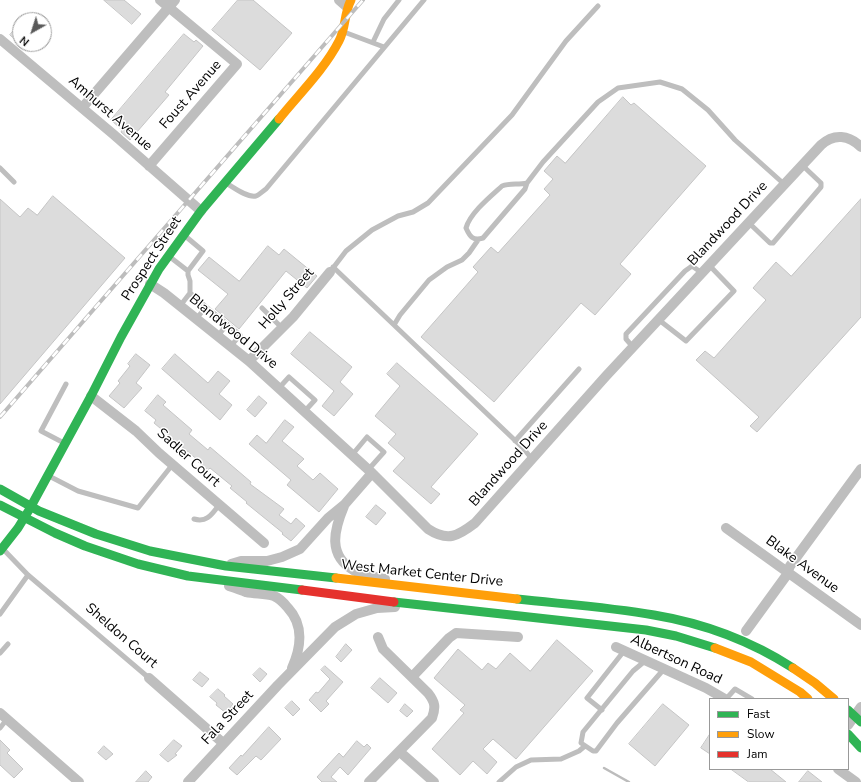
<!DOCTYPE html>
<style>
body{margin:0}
#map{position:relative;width:861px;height:782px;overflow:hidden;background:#fff;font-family:"Nunito Sans",sans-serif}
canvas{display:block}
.legend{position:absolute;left:709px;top:698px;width:140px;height:72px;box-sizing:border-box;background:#fff;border:1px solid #999;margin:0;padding:5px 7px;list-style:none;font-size:12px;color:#000}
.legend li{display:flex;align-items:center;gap:8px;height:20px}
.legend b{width:20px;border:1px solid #999}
.north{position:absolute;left:12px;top:12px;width:40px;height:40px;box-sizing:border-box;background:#fff;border:1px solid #999;border-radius:50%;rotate:219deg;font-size:11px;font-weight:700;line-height:16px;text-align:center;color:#000}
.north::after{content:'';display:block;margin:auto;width:14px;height:18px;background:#595959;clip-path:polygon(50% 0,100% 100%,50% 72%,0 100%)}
</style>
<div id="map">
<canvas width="861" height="782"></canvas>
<ul class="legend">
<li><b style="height:5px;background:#30b455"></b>Fast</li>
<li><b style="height:5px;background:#ff9f0a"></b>Slow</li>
<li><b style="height:5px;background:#e5322d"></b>Jam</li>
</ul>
<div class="north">N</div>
</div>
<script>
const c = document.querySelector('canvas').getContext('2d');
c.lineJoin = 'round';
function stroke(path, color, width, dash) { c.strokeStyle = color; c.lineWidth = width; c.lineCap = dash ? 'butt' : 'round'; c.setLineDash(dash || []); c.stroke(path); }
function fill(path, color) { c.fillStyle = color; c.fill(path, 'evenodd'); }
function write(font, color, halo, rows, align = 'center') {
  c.font = font + ' "Nunito Sans",sans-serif'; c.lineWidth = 3; c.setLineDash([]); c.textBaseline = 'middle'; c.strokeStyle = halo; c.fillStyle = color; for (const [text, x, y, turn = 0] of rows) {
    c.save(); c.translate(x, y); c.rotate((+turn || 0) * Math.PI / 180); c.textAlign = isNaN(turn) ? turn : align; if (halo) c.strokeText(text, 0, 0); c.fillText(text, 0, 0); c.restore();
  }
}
const stream = new Path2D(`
 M604,768L629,782`);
const building = new Path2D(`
 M104,0H124L141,14L132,24Z
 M238,0H253L292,33L260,70L212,30Z
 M20,23V44L10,35Z
 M184,34L194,42L196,40L203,46L165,92L169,95L130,140L121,132L122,130L111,120Z
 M623,97L631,105L634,103L706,166L620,264L631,274L595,315L581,303L494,402L421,337L478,272L473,267L491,247L498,253L550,195L544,189L553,179L544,171L557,156L565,163Z
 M53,196L125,258L0,404V199L20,217L28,208L37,215Z
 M861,199V317L757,432L750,426L759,417L696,360L705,351L714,358L766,300L753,288L776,262L791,276Z
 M268,246L279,255L284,249L317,276L307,288L286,271L239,329L215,309L228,294L198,270L209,257L239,281Z
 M310,332L352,367L340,382L353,394L334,416L322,406L334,391L291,354Z
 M136,354L150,365L136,383L142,388L124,408L109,396L120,383L118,381L130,366L128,364Z
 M175,354L208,383L218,371L230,381L219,394L232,405L220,420L162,369Z
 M397,363L478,434L431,487L440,494L431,504L393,471L405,458L388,443L396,434L375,416L400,386L387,374Z
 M158,395L166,402L163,405L192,430L189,434L208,450L210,447L251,482L250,484L284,509L279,515L291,524L296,518L305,526L291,541L282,534L283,533L246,503L247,502L230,488L232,486L210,468L208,470L198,462L199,461L154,423L156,420L145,411Z
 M259,396L267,403L255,417L247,410Z
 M285,420L294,427L282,441L304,459L297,466L313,480L320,473L338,489L319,512L287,485L291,480L249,444L257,435L266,443Z
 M376,505L386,513L376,525L366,517Z
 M557,640L593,671L516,759L493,739L483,749L497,762L487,774L473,761L460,775L432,749L464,713L460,710L465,705L434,678L458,649L482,670L488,663L496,669L510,653L530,671Z
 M346,644L352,650L341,662L336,657Z
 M325,666L343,682L326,701L329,704L321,712L309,700L316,692L318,693L330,679L321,670Z
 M260,668L267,674L260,682L253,675Z
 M200,672L209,679L202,687L193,680Z
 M380,678L397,693L388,703L371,688Z
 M218,689L225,695L224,696L233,704L226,713L216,705L217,703L210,697Z
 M292,701L300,709L293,716L285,708Z
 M405,704L413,711L407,717L400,711Z
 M663,704L689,725L655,766L629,744Z
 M269,727L281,739L261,760L256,756L237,775L229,768L241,755L242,756Z
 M710,734V754L701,748Z
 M0,740L10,750L7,753L23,769L14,778L0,765Z
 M174,740L182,746L175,754L177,755L168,762L160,755Z
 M357,741L364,747L367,744L371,748L348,775L340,767L331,777L337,782H322L317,777L339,753L343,757Z
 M104,746L113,754L106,760L98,753Z
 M731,769H770L786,782H749Z
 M146,771L152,777L148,782H136Z
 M808,771L822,782H799Z`);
const lane = new Path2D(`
 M344,32L384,47
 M373,42L384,19L399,0
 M0,168L14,182
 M226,183C233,187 247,198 256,196C259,195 263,191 266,189L424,0
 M527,183C518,185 510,183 502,186C491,196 470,213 466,228C470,237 473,241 483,238L525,189L527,183L543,162L598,102L618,88L660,82L682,89L708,110L735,140L784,184
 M749,223L770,243H773L821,187V183L802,165
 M184,235L203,251L188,271V275L190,281V293
 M478,240L469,253L462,260L447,267L429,280L400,315L394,325L523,448L532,459
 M170,257L188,271
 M333,267L394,325
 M330,272L346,251L372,230L398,216L413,212L428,203L512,115L566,41L598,6
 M180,306L190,293L206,307L196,319
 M206,307L227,324L218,336
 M262,308L282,328
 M659,320L686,341L734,291L709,265
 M227,324L240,335L231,346
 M633,347L626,339V334L685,271L692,266L702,273
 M279,388L289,377L315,400L304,412
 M515,441L579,369
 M64,443L41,431L66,384
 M352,455L367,437L384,452L368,470
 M49,476L78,491L138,508L173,464
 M194,519C207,523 212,514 219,505
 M3,549L28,575L149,678
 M0,614L28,575
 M0,653L8,644
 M645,661L633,671L583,732L581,743L593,751H596L617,723L664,669
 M726,699L735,689L752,699
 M602,710L587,698L624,651
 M0,728L7,719
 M499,782L516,767L531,760L561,759L579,751L585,746`);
const street = new Path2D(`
 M339,0L347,7
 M0,39L113,134L201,211
 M82,108L175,0
 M149,166L237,64L160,0
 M150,284L164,293L249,361L372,473L428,529C448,542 458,536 475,523L606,376L821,145C834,133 849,135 861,147
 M249,361L293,317L330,272
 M91,396L136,431L159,453L264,543
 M344,506C334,530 327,556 355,571C364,575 376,577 385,579
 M726,528L861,625
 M231,564L241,561H267L282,557L300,549L328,518L345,504L372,473
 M229,586C235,588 241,590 246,592C256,594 265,593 274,596C279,598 284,603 288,608C304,625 301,648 292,668
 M746,631L786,576L790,566L861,469
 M616,647L706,688L725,699
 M412,677L449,638L456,633L518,637
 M149,678L223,743
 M0,713L79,782
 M848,725L861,707
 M400,752L434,782
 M838,769L856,782
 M188,782L278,685L335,627L356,614L377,608L395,607
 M369,782L432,718C436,707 435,702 428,693L383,649L378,637`);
const fast = new Path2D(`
 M0,489L39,511L96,534L150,551L226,566L336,578
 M0,505L55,533L85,546L138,564L188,576L302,590
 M0,551L18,528L29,510L91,396L121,337L159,269L201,211L279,119
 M517,599C562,604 609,607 654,615C702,623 751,641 793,668
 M394,602L646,630L676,636L715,648
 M848,710L861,722
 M848,734L861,748`);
const slow = new Path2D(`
 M279,119C299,94 324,70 339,41C346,28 344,13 351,0
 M336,578L517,599
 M715,648L751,662L800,692L808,699
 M793,668L815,683L834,699`);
const jam = new Path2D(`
 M302,590L394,602`);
const rail = new Path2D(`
 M0,417L363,0`);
const streetNames = [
 ["Foust Avenue",191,95,-49],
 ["Amhurst Avenue",110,114,41],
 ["Blandwood Drive",728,224,-47],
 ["Prospect Street",152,259,-57],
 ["Holly Street",287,299,-49],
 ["Blandwood Drive",233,332,39],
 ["Sadler Court",188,458,42],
 ["Blandwood Drive",509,464,-48],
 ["Blake Avenue",802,565,36],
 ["West Market Center Drive",422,574,6],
 ["Sheldon Court",121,636,41],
 ["Albertson Road",676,660,25],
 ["Fala Street",228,718,-47]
];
stroke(stream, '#bcbcbc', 2.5);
fill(building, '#dcdcdc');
stroke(building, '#c5c5c5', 1);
stroke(lane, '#bebebe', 5);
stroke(street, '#bebebe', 10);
stroke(fast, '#30b455', 9);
stroke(slow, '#ff9f0a', 9);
stroke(jam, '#e5322d', 9);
stroke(rail, '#bdbdbd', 4);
stroke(rail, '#fff', 2.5, [8]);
write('14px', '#000', '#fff', streetNames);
</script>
